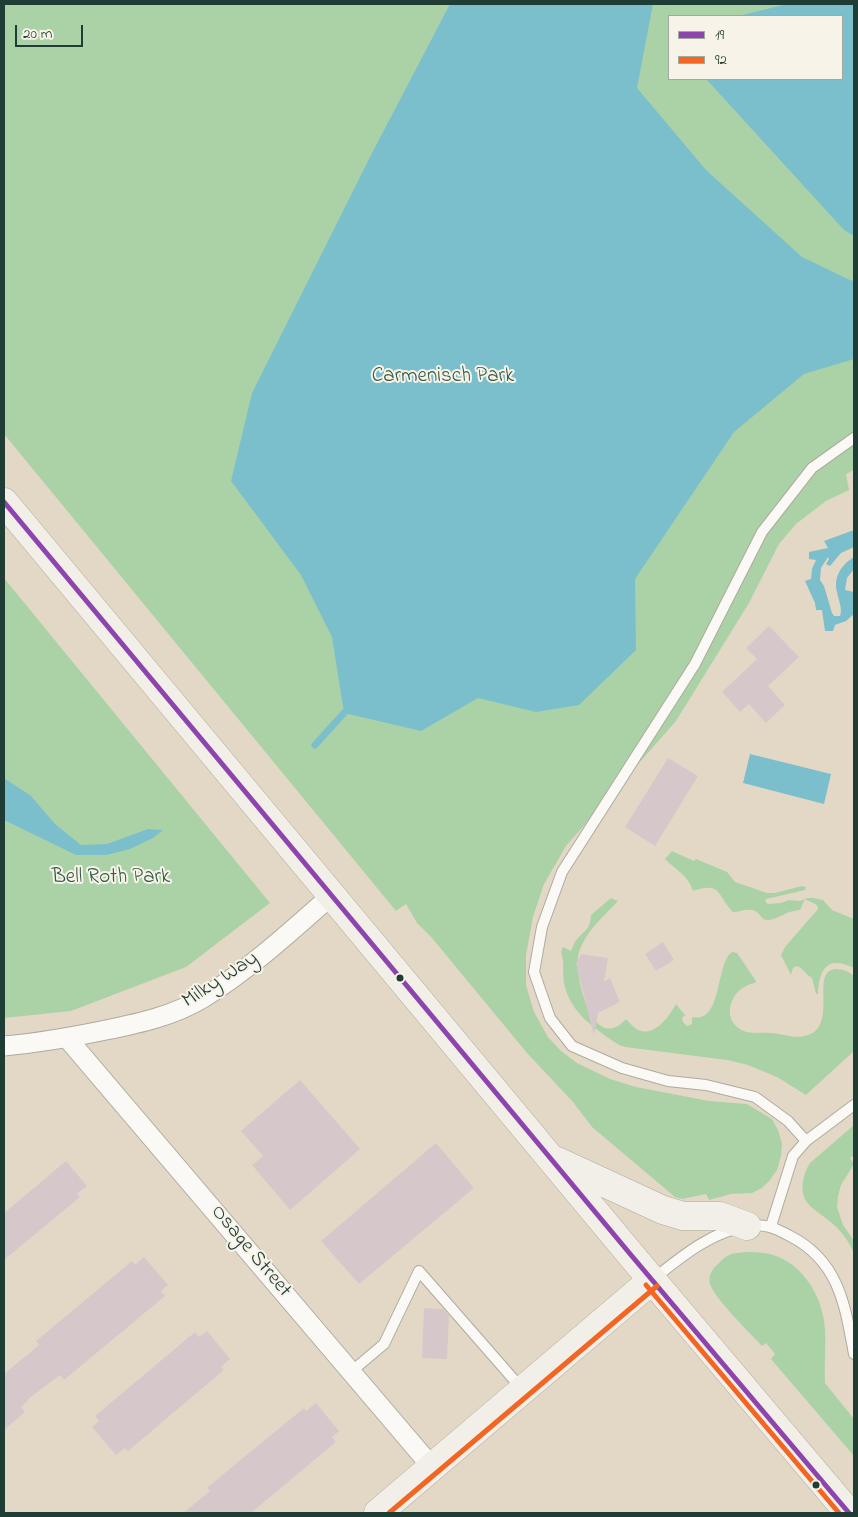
<!DOCTYPE html>
<style>
body{margin:0}
#map{position:relative;width:858px;height:1517px;overflow:hidden;background:#e3d8c6;font-family:"Indie Flower",sans-serif}
canvas{display:block}
.frame{position:absolute;inset:0;border:5px solid #1f3d34;pointer-events:none}
.legend{position:absolute;left:668px;top:15px;width:175px;height:65px;box-sizing:border-box;background:#f7f3e8;border:1px solid #a1aaa0;margin:0;padding:6px 9px;list-style:none;font-size:15px;color:#1f3d34}
.legend li{display:flex;align-items:center;gap:10px;height:25px}
.legend b{width:25px;border:1px solid #a1aaa0}
.scale{position:absolute;left:15px;top:25px;width:68px;height:22px;box-sizing:border-box;border:2px solid #1f3d34;border-top:0;padding-left:6px;font-size:15px;line-height:18px;white-space:nowrap;color:#1f3d34;-webkit-text-stroke:4px #f7f3e8;paint-order:stroke}
</style>
<div id="map">
<canvas width="858" height="1517"></canvas>
<div class="frame"></div>
<ul class="legend">
<li><b style="height:6px;background:#8e44ad"></b>19</li>
<li><b style="height:6px;background:#f26522"></b>92</li>
</ul>
<div class="scale">20 m</div>
</div>
<script>
const c = document.querySelector('canvas').getContext('2d');
c.lineJoin = 'round';
function fill(path, color) { c.fillStyle = color; c.fill(path, 'evenodd'); }
function stroke(path, color, width, dash) { c.strokeStyle = color; c.lineWidth = width; c.lineCap = dash ? 'butt' : 'round'; c.setLineDash(dash || []); c.stroke(path); }
function write(font, color, halo, rows, align = 'center') {
  c.font = font + ' "Indie Flower",sans-serif'; c.lineWidth = 4; c.setLineDash([]); c.textBaseline = 'middle'; c.strokeStyle = halo; c.fillStyle = color; for (const [text, x, y, turn = 0] of rows) {
    c.save(); c.translate(x, y); c.rotate((+turn || 0) * Math.PI / 180); c.textAlign = isNaN(turn) ? turn : align; if (halo) c.strokeText(text, 0, 0); c.fillText(text, 0, 0); c.restore();
  }
}
const green = new Path2D(`
 M4,4H854V470L846,474L849,490L826,501L796,524L779,544L749,603L676,721L566,846L544,884L533,917L526,955V985L534,1012L548,1037L561,1051L577,1063L610,1079L636,1087L709,1101L747,1104L772,1119L778,1130L782,1144L781,1156L777,1170L770,1180L762,1188L752,1193L731,1194L709,1200L706,1194L682,1199L675,1197L592,1127L573,1102L527,1053L432,938L417,923L406,904L396,911L4,434ZM669,16H842V79H669Z
 M4,578L270,903L186,967L71,1011L4,1018Z
 M672,851L694,861L696,859L727,872L735,882L767,893H775L802,886L806,887L805,890L766,899L765,901L768,904L781,903L789,900L800,901L807,898H813L823,900L832,910L854,919V968C828,955 819,968 818,994H816L812,978C806,975 804,969 797,966L793,968L791,975L781,955L785,947L818,909L817,905L805,899L800,910C785,911 781,918 769,920C762,921 761,915 757,912C750,907 741,912 733,912C717,896 722,881 693,891C688,875 676,870 665,859Z
 M611,898L618,901C603,917 582,935 578,957C575,980 594,1055 626,1019C630,1023 633,1027 638,1030C656,1037 669,1016 676,1004L685,1015L682,1018L683,1022L687,1026L692,1024V1017C723,1024 715,964 732,952L737,953L756,981V982C753,984 749,984 746,986C729,994 723,1019 740,1029C749,1035 761,1032 770,1033C781,1033 794,1039 804,1036C831,1031 821,998 824,980C827,964 845,968 854,976V1051L806,1095L777,1077L748,1065L727,1060L625,1047L619,1045C595,1029 570,1013 564,983C562,972 565,962 561,952L563,947L571,951C573,947 574,942 577,939C585,930 590,930 591,915Z
 M854,1125V1155L850,1158L854,1164L841,1185L838,1196L837,1207L843,1225L854,1241V1253C849,1242 842,1232 833,1224C818,1210 799,1206 803,1181C804,1175 806,1169 810,1163Z
 M745,1252C751,1252 758,1252 764,1253C800,1258 823,1295 825,1329C826,1347 824,1365 825,1383L854,1419V1456L771,1359L775,1354L766,1343L762,1346C750,1333 715,1299 710,1284C708,1276 712,1269 718,1264C727,1254 732,1253 745,1252Z`);
const water = new Path2D(`
 M450,4H653L637,88L706,170L802,257L850,280L854,281V359L804,374L734,432L635,579L636,650L579,705L536,712L478,698L421,731L344,713L332,637L301,575L231,481L252,393L371,155Z
 M787,4H854V236L844,230L707,80V79H842V16H738Z
 M854,530V547L841,553L830,566L826,564L829,559L828,557L821,568L820,580L824,586L832,613L834,616H840C843,609 838,599 837,592C833,577 842,564 854,557V569L847,578L845,590L854,592V614L846,621L835,625L833,631H825L822,610H816L815,603L805,581L811,579L812,569L816,560L809,559V552L828,548L824,541Z
 M750,754L831,774L824,804L743,783Z
 M4,778L31,796L55,824L81,845L107,844L148,829L163,830L153,838L130,849L107,855H76L4,820Z`);
const stream = new Path2D(`
 M315,745L344,713`);
const building = new Path2D(`
 M769,626L799,657L768,686L785,705L766,723L749,704L740,712L722,692L757,659L746,648Z
 M668,758L698,776L655,846L625,827Z
 M663,942L674,960L656,971L645,954Z
 M581,954L608,958L604,982L610,978L620,1002L598,1013L594,1036L576,964Z
 M300,1080L360,1149L290,1210L252,1165L263,1156L241,1131Z
 M436,1143L474,1188L359,1284L321,1241Z
 M66,1161L87,1186L77,1194L80,1197L4,1260V1213Z
 M144,1257L168,1285L161,1291L165,1296L64,1380L60,1375L27,1400L28,1401L21,1407L25,1412L4,1430V1374L39,1345L36,1341L132,1261L135,1265Z
 M424,1308L443,1309L449,1316L447,1359L422,1358Z
 M207,1331L230,1359L221,1367L224,1370L128,1451L125,1448L116,1455L92,1427L99,1421L95,1416L195,1332L199,1337Z
 M316,1403L339,1431L332,1437L336,1442L312,1462L251,1513H183L210,1491L207,1488L227,1471L304,1408L306,1411Z`);
const lane = new Path2D(`
 M806,1141L788,1121L755,1097L706,1085L668,1081L622,1068L572,1046L550,1018L534,972L542,927L562,872L695,664L762,532L812,468L854,438
 M771,1226L793,1156L806,1141L854,1105
 M652,1280C680,1258 710,1232 747,1226C765,1223 775,1228 790,1236C839,1261 845,1305 854,1354
 M352,1371L384,1344L419,1271L522,1389`);
const street = new Path2D(`
 M67,1038L432,1467
 M4,1046C38,1043 72,1037 106,1030C140,1023 173,1016 203,998C250,969 291,931 332,895`);
const secondary = new Path2D(`
 M4,502L631,1255L849,1513
 M557,1161L663,1210L683,1216H720L747,1226
 M378,1513L652,1280`);
const bus1 = new Path2D(`
 M4,502L631,1255L849,1513`);
const bus2 = new Path2D(`
 M646,1285L839,1513
 M389,1513L657,1286`);
const markers = [
 [400,978,4.5,"#1f3d34"],
 [816,1485,4.5,"#1f3d34"]
];
const parkNames = [
 ["Carmenisch Park",443,378],
 ["Bell Roth Park",111,879]
];
const streetNames = [
 ["Milky Way",221,981,-33],
 ["Osage Street",250,1252,50]
];
fill(green, '#abd2a7');
fill(water, '#7cbfcc');
stroke(stream, '#7cbfcc', 7);
fill(building, '#d6c8ca');
stroke(lane, '#aeaa9e', 12);
stroke(street, '#aeaa9e', 21);
stroke(secondary, '#aeaa9e', 29);
stroke(lane, '#fbf9f6', 10);
stroke(street, '#fbf9f6', 19);
stroke(secondary, '#f2efe8', 28);
stroke(bus1, '#8e44ad', 5);
stroke(bus2, '#f26522', 5);
for (const [x, y, r, color] of markers) { const dot = new Path2D(); dot.arc(x, y, r, 0, 2 * Math.PI); c.fillStyle = color; c.fill(dot); stroke(dot, '#f7f3e8', 2); }
write('21px', '#325a46', '#f7f3e8', parkNames);
write('21px', '#1f3d34', '#f7f3e8', streetNames);
</script>
